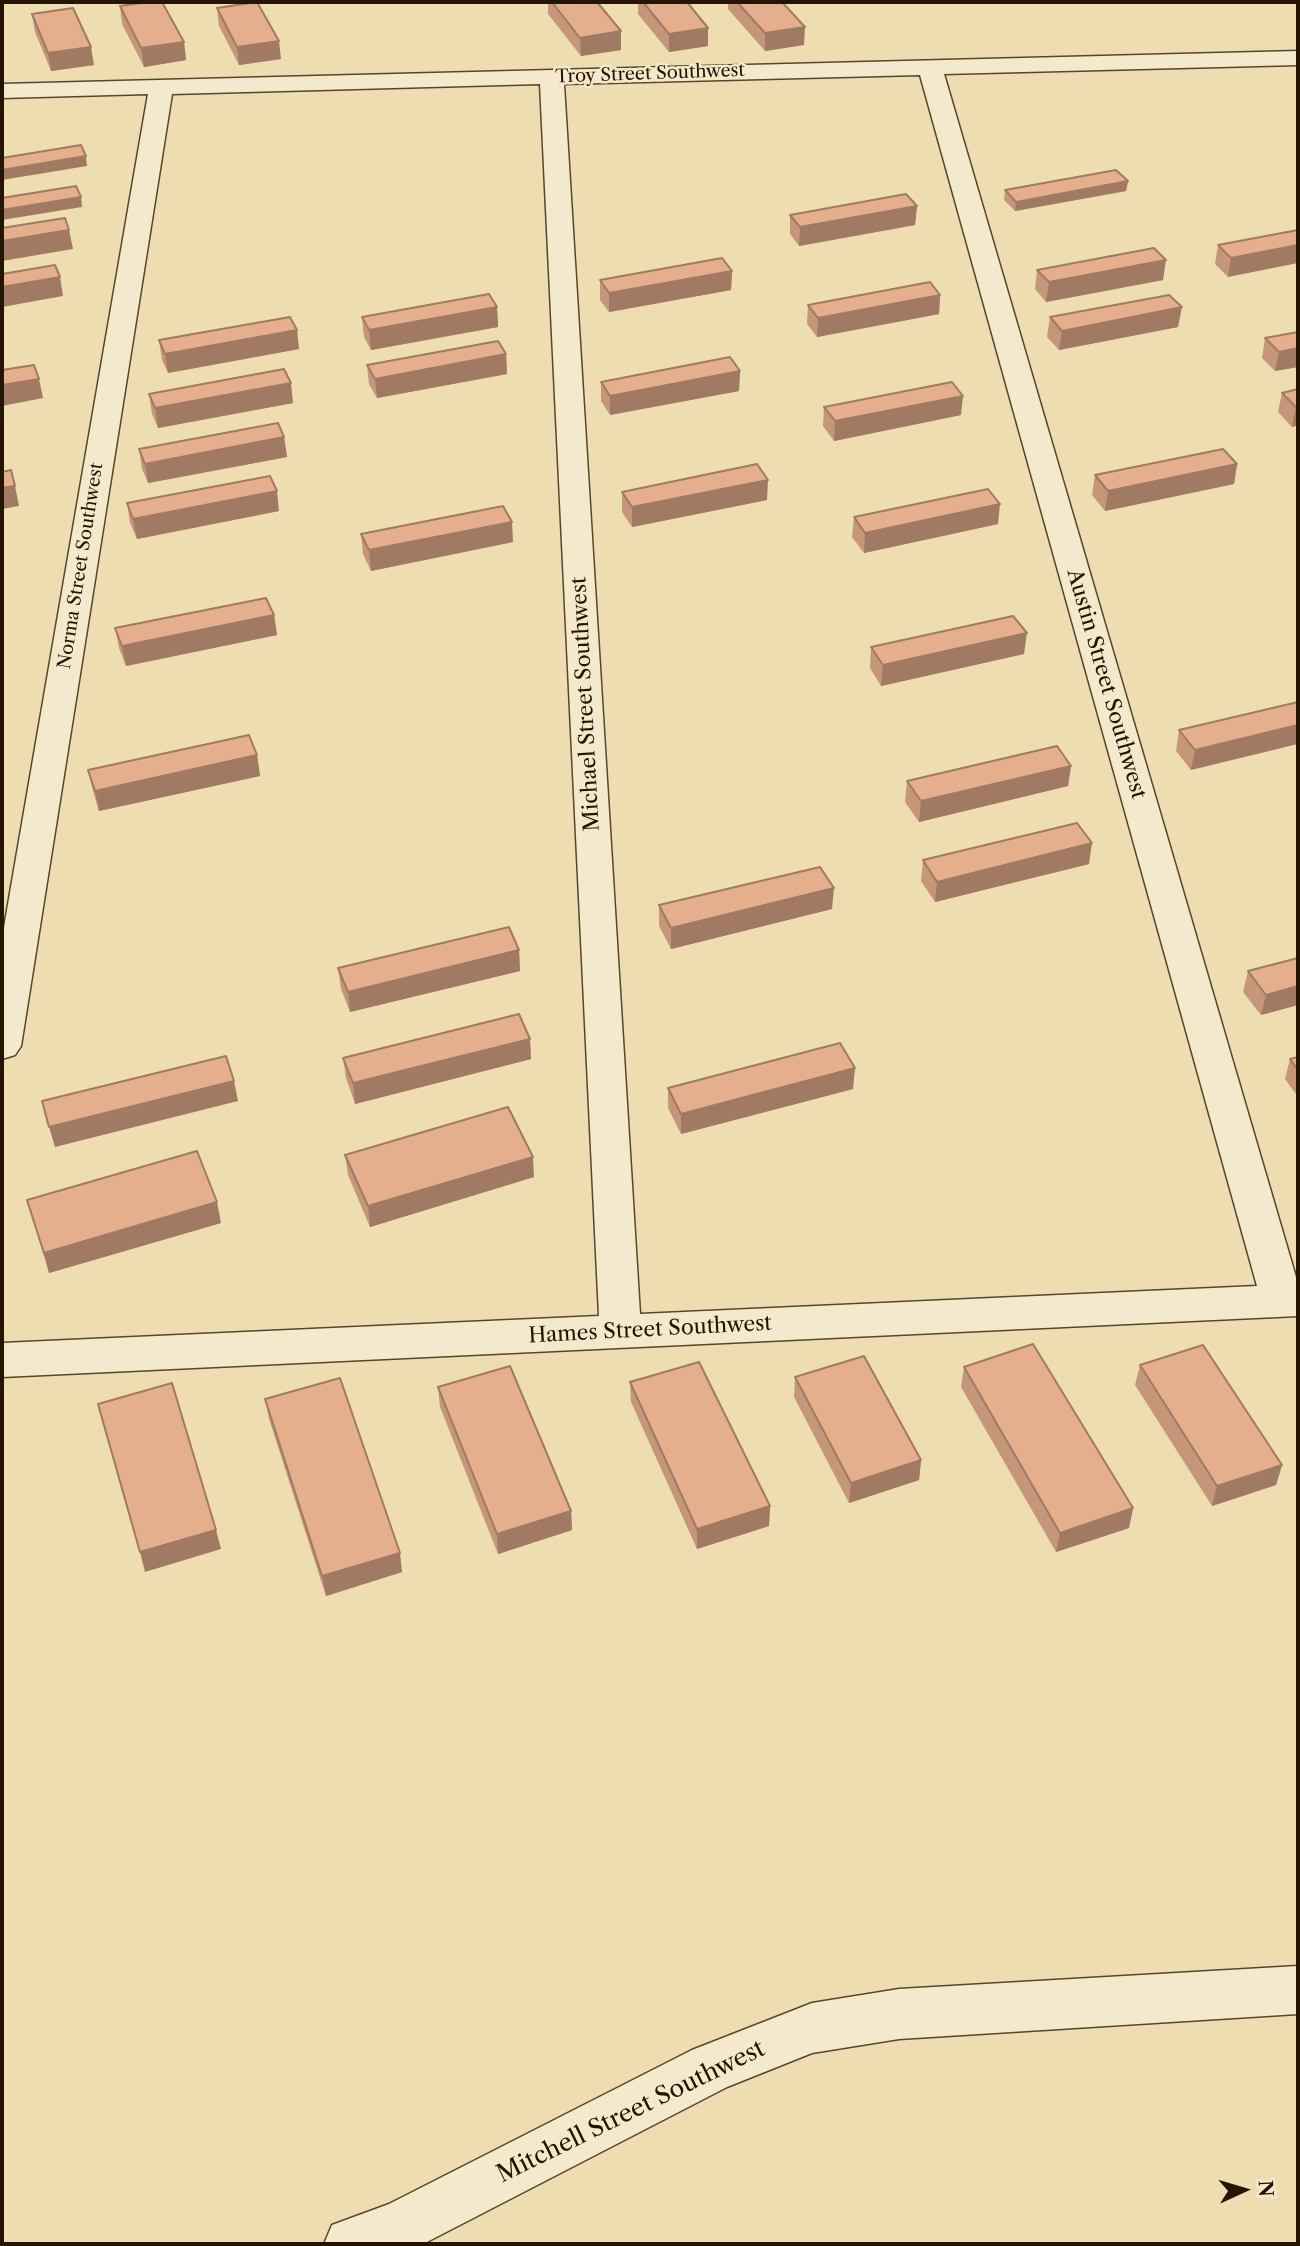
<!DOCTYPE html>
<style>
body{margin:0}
#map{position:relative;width:1300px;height:2246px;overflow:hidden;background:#efddb2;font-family:"Libre Caslon Text",serif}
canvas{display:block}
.frame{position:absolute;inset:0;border:4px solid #241400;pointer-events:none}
.north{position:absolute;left:1209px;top:2155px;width:70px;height:70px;-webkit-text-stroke:5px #f5e9cd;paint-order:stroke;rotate:86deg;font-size:19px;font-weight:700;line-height:28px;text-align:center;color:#241400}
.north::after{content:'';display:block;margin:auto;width:24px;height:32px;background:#241400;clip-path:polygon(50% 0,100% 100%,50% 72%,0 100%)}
</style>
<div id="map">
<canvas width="1300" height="2246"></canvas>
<div class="frame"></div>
<div class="north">N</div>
</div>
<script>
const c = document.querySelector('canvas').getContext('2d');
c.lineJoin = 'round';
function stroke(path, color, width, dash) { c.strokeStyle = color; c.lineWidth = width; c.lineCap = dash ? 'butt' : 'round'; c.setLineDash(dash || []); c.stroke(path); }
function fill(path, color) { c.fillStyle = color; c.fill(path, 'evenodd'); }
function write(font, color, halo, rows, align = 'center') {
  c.font = font + ' "Libre Caslon Text",serif'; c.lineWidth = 5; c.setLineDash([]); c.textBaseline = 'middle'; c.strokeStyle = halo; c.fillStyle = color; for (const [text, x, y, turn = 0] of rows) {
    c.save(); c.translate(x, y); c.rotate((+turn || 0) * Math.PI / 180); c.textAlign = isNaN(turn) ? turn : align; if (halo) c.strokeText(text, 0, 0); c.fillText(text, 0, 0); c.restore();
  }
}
const street = new Path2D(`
 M1298,51V65L944,74L1298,1284V1316L2,1377V1343L599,1316L540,84L172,94L21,1046L15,1055L2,1059V939L148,94L2,98V84ZM920,75L1257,1286L640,1314L564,84Z
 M1298,1966V2014L899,2039L812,2053L727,2087L423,2244H324L332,2225L389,2204L692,2050L812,2003L899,1989Z`);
const wall = new Path2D(`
 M548,2H597L621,50L581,56L548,14Z
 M638,2H687L708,28V46L669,52L638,14Z
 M728,2H782L804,45L765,51L728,9Z
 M120,6L184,42L186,60L144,67L122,24Z
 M217,8L281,59L239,65L219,26Z
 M32,14L94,65L51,71L35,32Z
 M1128,181L1126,191L1015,211L1004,200L1005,190Z
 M917,206L915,225L799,246L790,234V215Z
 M1298,230L1228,277L1215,264L1218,245Z
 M1037,270L1163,280L1046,302L1035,289Z
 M732,271L731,290L609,312L600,300V280Z
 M940,295L939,314L817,337L807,324L808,305Z
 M497,307L498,327L371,350L364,337L362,317Z
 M1050,317L1178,327L1059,350L1047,337Z
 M297,330L299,349L168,373L162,360L159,340Z
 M1298,332V367L1275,371L1262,358L1265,338Z
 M506,354L507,374L377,398L369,384L367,365Z
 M740,371L739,391L610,415L601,401V382Z
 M1298,389V425L1292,427L1278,412L1282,393Z
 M149,394L293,403L158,428L152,414Z
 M824,407L961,415L834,441L823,426Z
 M284,437L287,457L148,483L142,469L139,449Z
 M1237,464L1234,484L1105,511L1092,495L1095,475Z
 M622,492L767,500L632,527L622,512Z
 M127,503L279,511L137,539L130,523Z
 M854,517L998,524L864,553L852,537Z
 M361,534L513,542L371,571L363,554Z
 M274,615L277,635L126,666L119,648L115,628Z
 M871,647L1024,654L881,686L870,668Z
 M1298,702L1191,770L1176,751L1179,730Z
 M257,755L260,776L99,811L93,791L88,770Z
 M1071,766L1068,786L919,822L905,802L907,781Z
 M923,860L1089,864L935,902L921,881Z
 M659,905L832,909L671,949L659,926Z
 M519,950L520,971L350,1012L341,989L338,968Z
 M1298,958V1005L1261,1015L1243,992L1248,971Z
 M530,1039L531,1059L355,1104L346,1078L343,1058Z
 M1290,1059L1298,1070V1097L1285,1079Z
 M668,1088L853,1089L681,1134L668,1108Z
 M345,1155L534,1177L370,1227L348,1175Z
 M27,1200L221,1223L49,1273Z
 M1140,1365L1282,1465L1276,1485L1212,1506L1135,1385Z
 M964,1367L1133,1508L1129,1528L1056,1552L961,1387Z
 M795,1377L921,1460L919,1480L849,1503L794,1397Z
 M630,1382L770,1506L769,1526L697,1549L631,1402Z
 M438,1387L571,1511L572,1530L498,1554L440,1407Z
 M265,1399L402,1572L326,1596L269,1419Z`);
const shadedWall = new Path2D(`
 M805,27L804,45L765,51V33Z
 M708,28V46L669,52V34Z
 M621,31V50L581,56L580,38Z
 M279,41L281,59L239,65L237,47Z
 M184,42L186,60L144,67L141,48Z
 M91,47L94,65L51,71L48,53Z
 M86,156L87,166L2,180V170Z
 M1128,181L1126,191L1015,211L1016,202Z
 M81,197L82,207L2,220V210Z
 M917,206L915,225L799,246L800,227Z
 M69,230L73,249L2,261V241Z
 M1298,245V263L1228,277L1231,258Z
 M1166,260L1163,280L1046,302L1049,282Z
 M732,271L731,290L609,312V293Z
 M60,277L63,296L2,307V287Z
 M940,295L939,314L817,337L818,318Z
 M497,307L498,327L371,350L369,330Z
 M1182,307L1178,327L1059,350L1062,331Z
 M297,330L299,349L168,373L165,354Z
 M1298,348V367L1275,371L1279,352Z
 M506,354L507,374L377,398L375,379Z
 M740,371L739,391L610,415V396Z
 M39,379L43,398L2,406V385Z
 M291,383L293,403L158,428L155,408Z
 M963,396L961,415L834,441L835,421Z
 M1296,407H1298V425L1292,427Z
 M284,437L287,457L148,483L145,464Z
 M1237,464L1234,484L1105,511L1108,491Z
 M768,480L767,500L632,527V507Z
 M15,486L19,506L2,509V488Z
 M277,491L279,511L137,539L133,519Z
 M1000,504L998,524L864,553L865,533Z
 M512,522L513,542L371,571L369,550Z
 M274,615L277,635L126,666L122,646Z
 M1027,633L1024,654L881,686L883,665Z
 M1298,725V744L1191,770L1195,750Z
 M257,755L260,776L99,811L95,791Z
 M1071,766L1068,786L919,822L921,801Z
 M1092,843L1089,864L935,902L937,882Z
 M834,888L832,909L671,949V928Z
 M519,950L520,971L350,1012L348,992Z
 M1298,986V1005L1261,1015L1266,995Z
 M530,1039L531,1059L355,1104L353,1083Z
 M855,1068L853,1089L681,1134V1114Z
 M234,1081L238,1101L55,1147L49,1127Z
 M533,1157L534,1177L370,1227L368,1206Z
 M217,1202L221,1223L49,1273L44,1253Z
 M921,1460L919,1480L849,1503L851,1483Z
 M1282,1465L1276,1485L1212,1506L1217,1486Z
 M770,1506L769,1526L697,1549V1529Z
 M1133,1508L1129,1528L1056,1552L1060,1533Z
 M571,1511L572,1530L498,1554L497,1534Z
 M216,1530L221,1549L145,1572L140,1552Z
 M400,1553L402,1572L326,1596L322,1576Z`);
const building = new Path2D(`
 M148,2H162L184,42L141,48L120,6Z
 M257,2L279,41L237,47L217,8Z
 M552,2H597L621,31L580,38Z
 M643,2H687L708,28L669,34Z
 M737,2H782L805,27L765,33Z
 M73,8L91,47L48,53L32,14Z
 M81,145L86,156L2,170V158Z
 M1116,170L1128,181L1016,202L1005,190Z
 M76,186L81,197L2,210V198Z
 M906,194L917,206L800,227L790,215Z
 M65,218L69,230L2,241V228Z
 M1298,230V245L1231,258L1218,245Z
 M1154,248L1166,260L1049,282L1037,270Z
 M722,258L732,271L609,293L600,280Z
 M55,265L60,277L2,287V274Z
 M930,282L940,295L818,318L808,305Z
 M489,294L497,307L369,330L362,317Z
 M1169,295L1182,307L1062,331L1050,317Z
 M290,317L297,330L165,354L159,340Z
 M1298,332V348L1279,352L1265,338Z
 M498,341L506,354L375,379L367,365Z
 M730,357L740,371L610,396L601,382Z
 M34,365L39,379L2,385V370Z
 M284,369L291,383L155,408L149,394Z
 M952,382L963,396L835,421L824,407Z
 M1298,389V407H1296L1282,393Z
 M278,423L284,437L145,464L139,449Z
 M1223,449L1237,464L1108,491L1095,475Z
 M757,464L768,480L632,507L622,492Z
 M11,470L15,486L2,488V472Z
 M270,476L277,491L133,519L127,503Z
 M988,489L1000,504L865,533L854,517Z
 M503,506L512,522L369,550L361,534Z
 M266,598L274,615L122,646L115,628Z
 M1013,616L1027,633L883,665L871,647Z
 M1298,702V725L1195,750L1179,730Z
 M249,735L257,755L95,791L88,770Z
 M1057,746L1071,766L921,801L907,781Z
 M1077,823L1092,843L937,882L923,860Z
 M820,867L834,888L671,928L659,905Z
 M509,927L519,950L348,992L338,968Z
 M1298,958V986L1266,995L1248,971Z
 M519,1014L530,1039L353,1083L343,1058Z
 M840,1043L855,1068L681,1114L668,1088Z
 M226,1056L234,1081L49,1127L42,1101Z
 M1298,1057V1070L1290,1059Z
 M508,1107L533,1157L368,1206L345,1155Z
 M197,1151L217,1202L44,1253L27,1200Z
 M1033,1344L1133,1508L1060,1533L964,1367Z
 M1203,1345L1282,1465L1217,1486L1140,1365Z
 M864,1356L921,1460L851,1483L795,1377Z
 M699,1362L770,1506L697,1529L630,1382Z
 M510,1366L571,1511L497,1534L438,1387Z
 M340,1378L400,1553L322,1576L265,1399Z
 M172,1383L216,1530L140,1552L98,1404Z`);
const farStreetnames = [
 ["Troy Street Southwest",650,74,-2],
 ["Norma Street Southwest",81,566,-81]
];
const streetNames = [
 ["Austin Street Southwest",1106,684,74],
 ["Michael Street Southwest",586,704,-93],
 ["Hames Street Southwest",650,1330,-3]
];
const nearStreetnames = [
 ["Mitchell Street Southwest",631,2112,-26]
];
stroke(street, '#57462c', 3);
fill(street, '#f5e9cd');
fill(wall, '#c59679');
fill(shadedWall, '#a07a63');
fill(building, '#e5af8d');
stroke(building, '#a07a63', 2);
write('18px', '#241400', '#f5e9cd', farStreetnames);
write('21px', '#241400', '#f5e9cd', streetNames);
write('24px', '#241400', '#f5e9cd', nearStreetnames);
</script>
